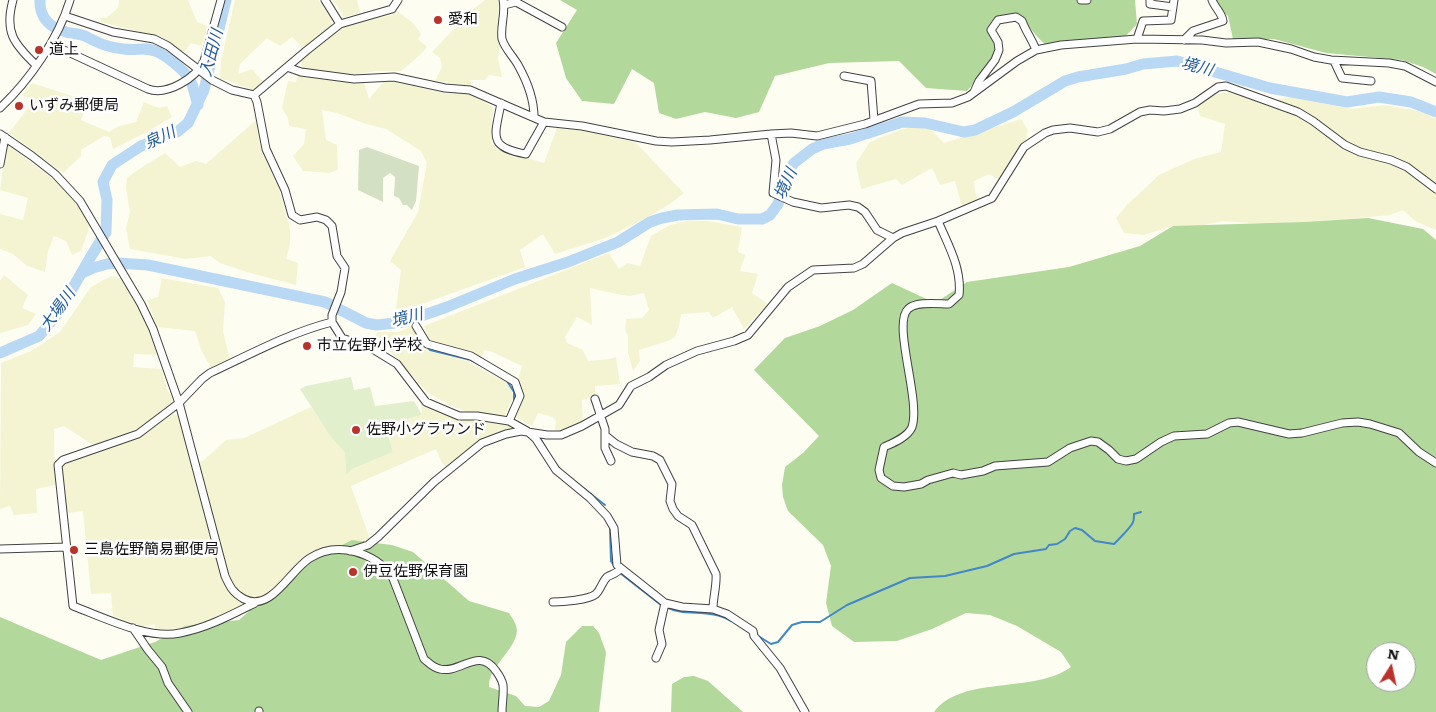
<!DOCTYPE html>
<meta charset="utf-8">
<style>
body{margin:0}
#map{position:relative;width:1436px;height:712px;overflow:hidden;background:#fefdf2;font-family:Literata,serif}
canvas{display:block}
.north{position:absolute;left:1366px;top:642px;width:50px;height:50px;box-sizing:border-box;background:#fff;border:1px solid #9f9f9f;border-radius:50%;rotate:10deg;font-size:14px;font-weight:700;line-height:20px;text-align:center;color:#0f0f0f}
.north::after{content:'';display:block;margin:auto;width:18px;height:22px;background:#ba322c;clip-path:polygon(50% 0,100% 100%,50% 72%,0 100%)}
</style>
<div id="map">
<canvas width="1436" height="712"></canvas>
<div class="north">N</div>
</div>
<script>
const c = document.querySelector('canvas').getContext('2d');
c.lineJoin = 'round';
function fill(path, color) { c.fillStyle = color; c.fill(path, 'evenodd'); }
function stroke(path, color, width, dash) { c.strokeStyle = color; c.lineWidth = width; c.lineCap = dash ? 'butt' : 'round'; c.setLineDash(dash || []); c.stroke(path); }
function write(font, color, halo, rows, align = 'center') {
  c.font = font + ' Literata,"Noto Sans JP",serif'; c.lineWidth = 5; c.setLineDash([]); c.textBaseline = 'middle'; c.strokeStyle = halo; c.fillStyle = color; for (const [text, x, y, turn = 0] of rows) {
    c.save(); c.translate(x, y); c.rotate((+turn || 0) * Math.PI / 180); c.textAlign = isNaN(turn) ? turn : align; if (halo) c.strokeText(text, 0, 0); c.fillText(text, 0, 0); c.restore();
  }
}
const farmland = new Path2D(`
 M119,0H188L197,22L207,26L202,46L191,43L185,51H181L164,38L101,22L100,18H106L118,8Z
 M235,0H318L332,20L331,26L303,48L292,37L280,46L267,38L240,64L238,74L252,69L264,83L253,90L220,78L221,61Z
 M334,0H357L360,13L344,17Z
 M485,0H498L499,7L497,33L500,47L498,58L502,77L489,75L485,80H471V86L435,81L442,67L440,58L432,52L472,10Z
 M396,10L413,23L421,34L418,39L427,47L421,54L401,71H376L355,75L302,69L301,60L348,24L392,15Z
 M298,74L364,83L369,99L385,80L444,93L469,94L493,107L491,135L492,143L497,149L544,163L557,128L578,130L635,142L684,193L670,204L646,218L608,237L555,254L543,234L520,250L525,267L411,308L396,309L401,270L390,261L418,212L427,163L421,151L386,129L363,123L337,113L322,110L326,140L337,145L338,170L329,173L303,171L293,156L304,144L306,129L289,126L288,118L282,108L288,81L296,82Z
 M32,83L88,101L81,120L109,132L119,126L136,122L144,102L159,108L167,106L172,117L145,133L113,149L110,137L104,136L81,150V156L63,173L9,133L34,100L22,95Z
 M1223,92L1276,100L1290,97L1352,109L1385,105L1423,112L1436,119V230L1415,221L1403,210L1390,215L1349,219L1265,224L1223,221L1199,226H1173L1144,235L1124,233L1116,218L1127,205L1159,175L1194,159L1221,152L1225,124L1200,116L1197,103Z
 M1021,119L1028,130L1026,141L1000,180L989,174L974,181L975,191L978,200L962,207L955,181L940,185L932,168L902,185L896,179L861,189L856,163L870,142L897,131L925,123L944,143Z
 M256,120L262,152L279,189L290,229V244L286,259L298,263L296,285L247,272L220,263L211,256L186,259L130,249L126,228L130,212L126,188L127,178L136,171L165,153L180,167L196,161L206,164Z
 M6,144L55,180L80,208L90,226L81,251L72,255L66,241L54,236L48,251L45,272L27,266L13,254L0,249V214L23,220L28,198L0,190Z
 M687,221H707L742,227L738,252L745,255L740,271L758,274L752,293L768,304L744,329L732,307L713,318L709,312L681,314L679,326L675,337L668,341L639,350L640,361L633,371L628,352V336L625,330L626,319L642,318L649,310L644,293L630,296L616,294L590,288L592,325L577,317L565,337L567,343L583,350L588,361L609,359L616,357L620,384L595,386V397L582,400L583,424L559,432L555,430L556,421L553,417L538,413L532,426L514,416L522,399V390L518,379L522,366L490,351L484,350L482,358L460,350L430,342L424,326L609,253L619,269L627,263L640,266L651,236L670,225Z
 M4,275L28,295L22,308L36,314L28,325L0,333V281Z
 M111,276L124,279L146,321L158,355L134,354L133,367L162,369L167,390L173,398L172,404L138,429L93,445L64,426L54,429L55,485L36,489L37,513L14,515L10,506L0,509L1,363L31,351L60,332L91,287Z
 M162,278L218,288L225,302L223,331L230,360L212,369L202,352L195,331L157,327L147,300L158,297Z
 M411,326L422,345L428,351L466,361L506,382L512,389L513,398L504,417L467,412L447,404L427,392L390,351L373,345L377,332H399Z
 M426,402L459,416L502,423L516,428L514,430L496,438L449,469L442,463L436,449L351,486L371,542L294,572L255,603L203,626L156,630L154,624L143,627L113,616L111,593L91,594L83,511L68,513L62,474L63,466L68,462L139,438L173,414L178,415L217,549L196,464L204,460L226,440L244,438L311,407L330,436L345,453L346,474L352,469L393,452L385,424L422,415L421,404Z`);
const forest = new Path2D(`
 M560,0H1135L1137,24L1124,38L1045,44C1034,35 1027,22 1015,14L988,30L999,45L996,57L967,91L926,88L899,61L829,63L775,76L759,112L736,118L705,112L676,119L659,113L654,83L632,69L614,104L582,101L566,78L556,43L577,10Z
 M1211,0H1436V74L1423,67L1402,60L1326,53L1274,39H1233L1228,16L1211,2Z
 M1368,218L1423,229L1436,240V712H934C961,675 1034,694 1071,667L1061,652L1017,626L990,615L966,613L932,629L897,641L854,642L832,626L826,603L831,566L823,545L788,511L783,497L782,485L785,467L803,453L819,436L754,370L785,338L820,326L853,310L892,283L935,303L967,282L1069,267L1140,246L1173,226L1304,222ZM1376,652H1406V682H1376Z
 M352,540L392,545L413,552L469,601L509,613C512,618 517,624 517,631C515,651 488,667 489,687L516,696L525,706L539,707L549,701L561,675L566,642L582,626H593L599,633L606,652L599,712H0V617L101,660L155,642L185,626L239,620L302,565Z
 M694,676L708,681L743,712H671L672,684L684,677Z`);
const cemetery = new Path2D(`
 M367,147L419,166L416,201L412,210L407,205H403L399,198L394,196L395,177L390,173L383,178V202L358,190L359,150Z`);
const pitch = new Path2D(`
 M351,377L354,390L370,387L375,406L414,401L422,415L385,424L393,452L352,469L346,475L345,453L330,436L300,389L306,386Z`);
const stream = new Path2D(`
 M410,320L411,321
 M421,341L430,350L471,360L482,366
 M507,381L514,392V402
 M508,415L511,408
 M540,438L547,450
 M554,461L560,469
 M573,480L605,505
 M610,529L611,561L616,569
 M620,573L661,605
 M666,607C685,617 710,608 731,621
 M755,634L771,644L778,642L792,625L802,622H820L847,605L910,578L945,576L987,566L1014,554L1046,549L1049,545L1057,544L1065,539L1070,531L1075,528L1082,530L1095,541L1114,544C1117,541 1132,526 1133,522C1134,520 1134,517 1134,514L1141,512`);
const river = new Path2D(`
 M40,0C39,17 50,28 66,32C72,34 78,33 85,36C99,43 108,48 124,49C137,51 144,46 158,52C169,58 183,69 190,80C194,87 195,97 198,105
 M82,273L93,268L107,264L117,263L148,265L325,302L366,323L377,325L404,322L447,307L515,279L568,262L618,242L650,222L662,218L678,215L717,214L738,219H762L770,215L778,204L788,171L794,163L812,149L823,144L850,139L902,122L925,123L964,132L975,130L1013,112L1065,81L1078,77L1126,69L1143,64L1177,61L1270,88L1347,102L1379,97L1411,102L1436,112
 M0,353L39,336L59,312L90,258L106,232L107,200L103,182L112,165L141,146L177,132L188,123L204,90L226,0`);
const minor = new Path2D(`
 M13,0C4,32 14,44 36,65
 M325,0L340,24
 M503,0C506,13 500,26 502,39C505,49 513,56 518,65C527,81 534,99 534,117
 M1081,0H1087
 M1150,0V4L1173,7
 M504,5L516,2L562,27
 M65,16L113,32L154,39L168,46L212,80L232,90L254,95
 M1137,39L1143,21L1171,20L1174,0
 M1184,40L1193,31L1223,21C1222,13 1215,8 1212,0
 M51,44L148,89C167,96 196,78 204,61L221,0
 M1334,61L1342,78L1371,81
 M287,67L301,72L354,79L394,77L445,88L470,90L544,122L582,126L656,141L672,142L710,140L771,134L791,133L817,136L865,124L919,104L952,103L968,97L1017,61L1036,50L1061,45L1137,39L1202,40L1226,43L1258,42L1291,49L1314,57L1331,60L1389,63L1405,66L1436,82
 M844,76L871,81L874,120
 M974,92L979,81L995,60L999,50L998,42L991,30L998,20L1016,17L1022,21C1026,32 1032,39 1036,50
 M254,95L257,102L266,149L285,190L292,215L300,220L317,217L326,220L332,226L337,256L345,268L341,292L332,315V322L342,338L371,348L397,364L426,402L459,416H477L509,421L527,431L536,439L556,470L590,498L607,516L614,528L617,565L665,603L682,607L713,609L727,614L753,631L754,636L780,668L805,712
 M254,95L306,51L340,24L392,9L398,0
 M501,103C495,136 487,147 526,154L544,122
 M0,108C29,81 59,38 70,0
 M0,134L32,156L55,174L80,201L141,304L153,329L179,403L225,576C230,587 233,593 244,599C271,613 290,570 310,558C338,540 374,553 392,576L424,659C429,663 433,668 440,669C460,674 479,646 496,671C499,675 502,680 503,685C504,694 502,703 502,712
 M771,134L776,160L773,193L793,202L821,208L849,205L858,207L865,212L877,230L893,238
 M0,164L5,137
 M938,221C948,245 962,268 959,295L949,304C938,304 916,301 908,309C892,324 921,400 912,427C908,437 893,443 884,447L879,470L881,478L893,486L904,487L921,484L928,480L953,473L961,475L983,471L995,466L1048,462L1070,448L1091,441L1098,442L1109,450L1118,459L1126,461L1136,459L1161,442L1174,436L1207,434L1229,423L1238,422L1289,434L1302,433L1342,423L1358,422L1370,424L1399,433L1419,452L1436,463
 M416,326L427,344L471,356L515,382L520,396L509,421
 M595,399L605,429V448L611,461
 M606,436L616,444L632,452L653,456L660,460L672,484L670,501L673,509L678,516L692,525L716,574C717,585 713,597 713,609
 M0,549L67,547
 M350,551L368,545L378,537L434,482L482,443L506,434L521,431L547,435H561L582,426L619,405L631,386L649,377L666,365L697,351L734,341L748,335L788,287L813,270L854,268L863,264L893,238L902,233L938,221L992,198L1024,147L1045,133L1053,130L1070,128L1098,132L1110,129L1140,112L1150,110L1164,111L1180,109L1195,103L1218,87L1226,86L1298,112L1313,121L1345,145L1360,152L1391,160L1407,167L1436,189
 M553,602C562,602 589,600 596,594C601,589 602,582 607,577C612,574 616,574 620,569
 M255,603C231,615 207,628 180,633C148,640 103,617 73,606L58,465L63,460L138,434L179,403L202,379L210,373C251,354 289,333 332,322
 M133,628L148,650L162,667L168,683L188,712
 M656,658L662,644L659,630L665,603
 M259,711V712`);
const markers = [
 [438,20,5,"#ba322c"],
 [39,50,5,"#ba322c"],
 [19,106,5,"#ba322c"],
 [307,346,5,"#ba322c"],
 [356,430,5,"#ba322c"],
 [74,550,5,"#ba322c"],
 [353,572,5,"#ba322c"]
];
const poiNames = [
 ["愛和",448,20],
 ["道上",49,50],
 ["いずみ郵便局",29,106],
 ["市立佐野小学校",317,346],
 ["佐野小グラウンド",366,430],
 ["三島佐野簡易郵便局",84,550],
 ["伊豆佐野保育園",363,572]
];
const waterNames = [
 ["入田川",212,53,-75],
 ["境川",1197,67,15],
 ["泉川",160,138,-25],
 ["境川",786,184,-66],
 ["大場川",58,310,-55],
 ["境川",407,318,-14]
];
fill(farmland, '#f4f4d2');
fill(forest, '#b2d89c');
fill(cemetery, '#d4e0c3');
fill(pitch, '#e1efcd');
stroke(stream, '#4287c8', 2);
stroke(river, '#b8d8f4', 11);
stroke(minor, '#424242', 9);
stroke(minor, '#fff', 7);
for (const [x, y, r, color] of markers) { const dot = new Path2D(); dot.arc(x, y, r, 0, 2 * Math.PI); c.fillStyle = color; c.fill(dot); stroke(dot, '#fff', 2); }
write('15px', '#0f0f0f', '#fff', poiNames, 'left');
write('italic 16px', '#1d5a9c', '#fff', waterNames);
</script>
